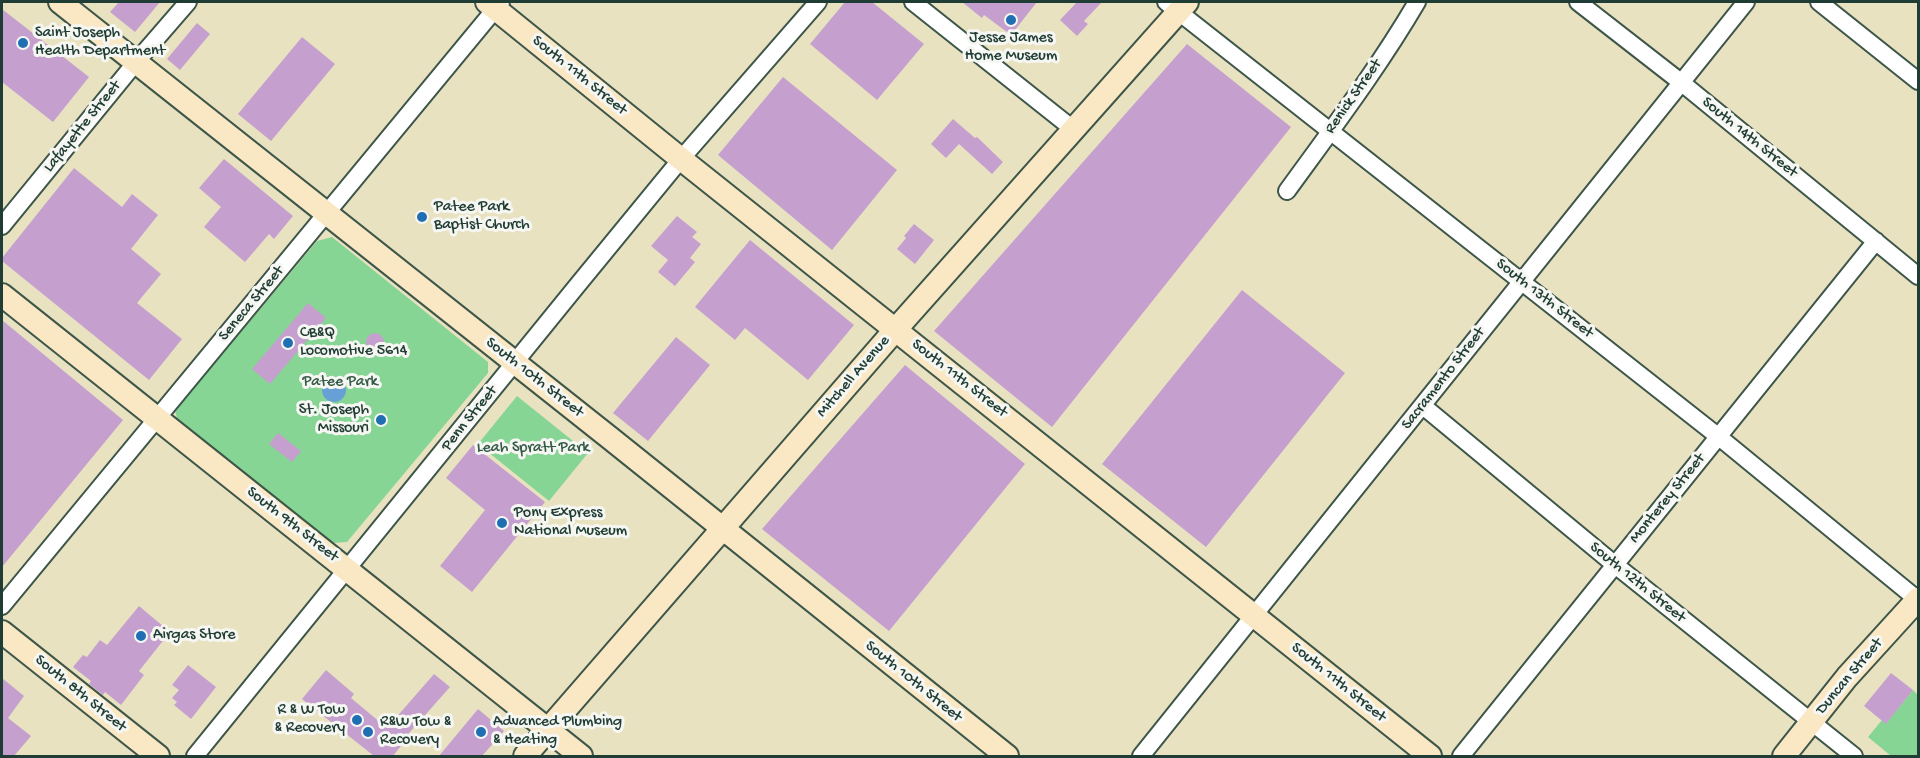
<!DOCTYPE html>
<style>
body{margin:0}
#map{position:relative;width:1920px;height:758px;overflow:hidden;background:#e8e2c1;font-family:"Gochi Hand",sans-serif}
canvas{display:block}
.frame{position:absolute;inset:0;border:3px solid #1f3d34;pointer-events:none}
</style>
<div id="map">
<canvas width="1920" height="758"></canvas>
<div class="frame"></div>
</div>
<script>
const c = document.querySelector('canvas').getContext('2d');
c.lineJoin = 'round';
function fill(path, color) { c.fillStyle = color; c.fill(path, 'evenodd'); }
function stroke(path, color, width, dash) { c.strokeStyle = color; c.lineWidth = width; c.lineCap = dash ? 'butt' : 'round'; c.setLineDash(dash || []); c.stroke(path); }
function write(font, color, halo, rows, align = 'center') {
  c.font = font + ' "Gochi Hand",sans-serif'; c.lineWidth = 6; c.setLineDash([]); c.textBaseline = 'middle'; c.strokeStyle = halo; c.fillStyle = color; for (const [text, x, y, turn = 0] of rows) {
    c.save(); c.translate(x, y); c.rotate((+turn || 0) * Math.PI / 180); c.textAlign = isNaN(turn) ? turn : align; if (halo) c.strokeText(text, 0, 0); c.fillText(text, 0, 0); c.restore();
  }
}
const green = new Path2D(`
 M332,237L488,362V373L347,542L333,543L177,418L175,411L317,241Z
 M517,396L588,453L549,501L478,444Z
 M1913,690L1918,695V756H1891L1868,737L1882,720L1886,723Z`);
const water = new Path2D(`
 M322 390a12 12 0 1 1 24 0a12 12 0 1 1-24 0Z`);
const building = new Path2D(`
 M119,2H160L135,32L110,12Z
 M845,2H872L924,44L877,100L810,44Z
 M962,2H1037L1011,35L984,15L982,18Z
 M1077,2H1102L1084,21L1088,24L1077,36L1060,20Z
 M2,9L89,77L53,122L2,82Z
 M197,23L210,34L180,70L167,59Z
 M302,37L335,64L271,141L238,114Z
 M1187,44L1291,127L1052,427L934,331Z
 M783,77L897,170L832,250L718,155Z
 M953,119L975,138L977,137L1003,162L992,174L959,144L946,158L931,144Z
 M224,159L293,216L274,239L269,234L245,262L204,227L221,207L199,188Z
 M74,168L122,207L132,194L158,215L131,249L161,274L137,303L182,339L149,380L2,261V258Z
 M677,216L697,232L692,237L701,244L690,258L695,262L675,286L658,272L668,260L651,246Z
 M914,224L934,240L915,264L897,249L906,238L904,236Z
 M750,240L854,325L808,380L745,328L735,340L695,307Z
 M1242,290L1345,373L1206,547L1102,464Z
 M308,303L326,318L270,384L252,369Z
 M2,320L123,420L2,567Z
 M366 342a9 9 0 1 1 18 0a9 9 0 1 1-18 0Z
 M676,337L710,365L648,441L613,413Z
 M905,365L1025,464L889,631L762,529Z
 M278,433L301,451L292,462L269,444Z
 M473,445L545,502L472,592L440,566L485,510L446,478Z
 M139,606L170,632L139,671L144,675L121,705L105,692L103,695L89,684L91,681L73,667L83,655L87,657L100,640L107,645Z
 M188,665L216,687L191,719L174,705L177,702L172,698L179,690L172,685Z
 M326,670L354,694L351,698L387,728L434,674L450,687L402,741L404,742L393,756H374L302,699Z
 M1891,673L1913,690L1886,724L1864,706Z
 M2,678L24,696L8,718L31,736L14,756H2Z
 M478,709L504,731L482,756H439Z`);
const street = new Path2D(`
 M913,2L1073,129
 M1166,2L1719,437L1918,600
 M1578,2L1682,83L1918,276
 M1819,2L1918,81
 M1287,191C1332,129 1379,67 1417,2
 M2,226L136,62L188,2
 M1423,406L1614,564L1854,756
 M2,606L501,2
 M195,756L576,287L681,159L818,2
 M1141,756L1746,2
 M1461,756L1876,241`);
const secondary = new Path2D(`
 M60,2L610,438L1007,756
 M487,2L681,159L1430,756
 M2,295L581,756
 M2,632L158,756
 M525,756L896,329L1187,2
 M1784,756L1847,677L1918,599`);
const markers = [
 [1011,20,6,"#1f6fb2"],
 [23,43,6,"#1f6fb2"],
 [422,217,6,"#1f6fb2"],
 [288,343,6,"#1f6fb2"],
 [381,420,6,"#1f6fb2"],
 [502,523,6,"#1f6fb2"],
 [141,636,6,"#1f6fb2"],
 [357,720,6,"#1f6fb2"],
 [368,732,6,"#1f6fb2"],
 [481,732,6,"#1f6fb2"]
];
const poiNames = [
 ["Saint Joseph",35,34],
 ["Health Department",35,52],
 ["Jesse James",1011,39,"center"],
 ["Home Museum",1011,57,"center"],
 ["Patee Park",434,208],
 ["Baptist Church",434,226],
 ["CB&Q",300,334],
 ["Locomotive 5614",300,352],
 ["St. Joseph",369,411,"right"],
 ["Missouri",369,429,"right"],
 ["Pony Express",514,514],
 ["National Museum",514,532],
 ["Airgas Store",153,636],
 ["R & W Tow",345,711,"right"],
 ["& Recovery",345,729,"right"],
 ["R&W Tow &",380,723],
 ["Recovery",380,741],
 ["Advanced Plumbing",493,723],
 ["& Heating",493,741]
];
const streetNames = [
 ["South 11th Street",579,76,39],
 ["Renick Street",1354,97,-55],
 ["Lafayette Street",83,127,-51],
 ["South 14th Street",1749,138,39],
 ["South 13th Street",1544,299,38],
 ["Seneca Street",252,304,-50],
 ["Mitchell Avenue",854,377,-49],
 ["South 10th Street",534,378,38],
 ["South 11th Street",959,379,38],
 ["Sacramento Street",1444,379,-52],
 ["Penn Street",470,419,-51],
 ["Monterey Street",1668,499,-51],
 ["South 9th Street",292,525,38],
 ["South 12th Street",1637,583,39],
 ["Duncan Street",1850,677,-50],
 ["South 10th Street",913,682,39],
 ["South 11th Street",1338,683,39],
 ["South 8th Street",80,694,39]
];
const parkNames = [
 ["Patee Park",340,383],
 ["Leah Spratt Park",533,449]
];
fill(green, '#87d594');
fill(water, '#66a0d6');
fill(building, '#c5a0ce');
stroke(street, '#3d5649', 20);
stroke(secondary, '#3d5649', 26);
stroke(street, '#fff', 16);
stroke(secondary, '#fae7c3', 22);
for (const [x, y, r, color] of markers) { const dot = new Path2D(); dot.arc(x, y, r, 0, 2 * Math.PI); c.fillStyle = color; c.fill(dot); stroke(dot, '#f6f6f2', 2); }
write('16px', '#1f3d34', '#f6f6f2', poiNames, 'left');
write('16px', '#1f3d34', '#f6f6f2', streetNames);
write('16px', '#345b47', '#f6f6f2', parkNames);
</script>
